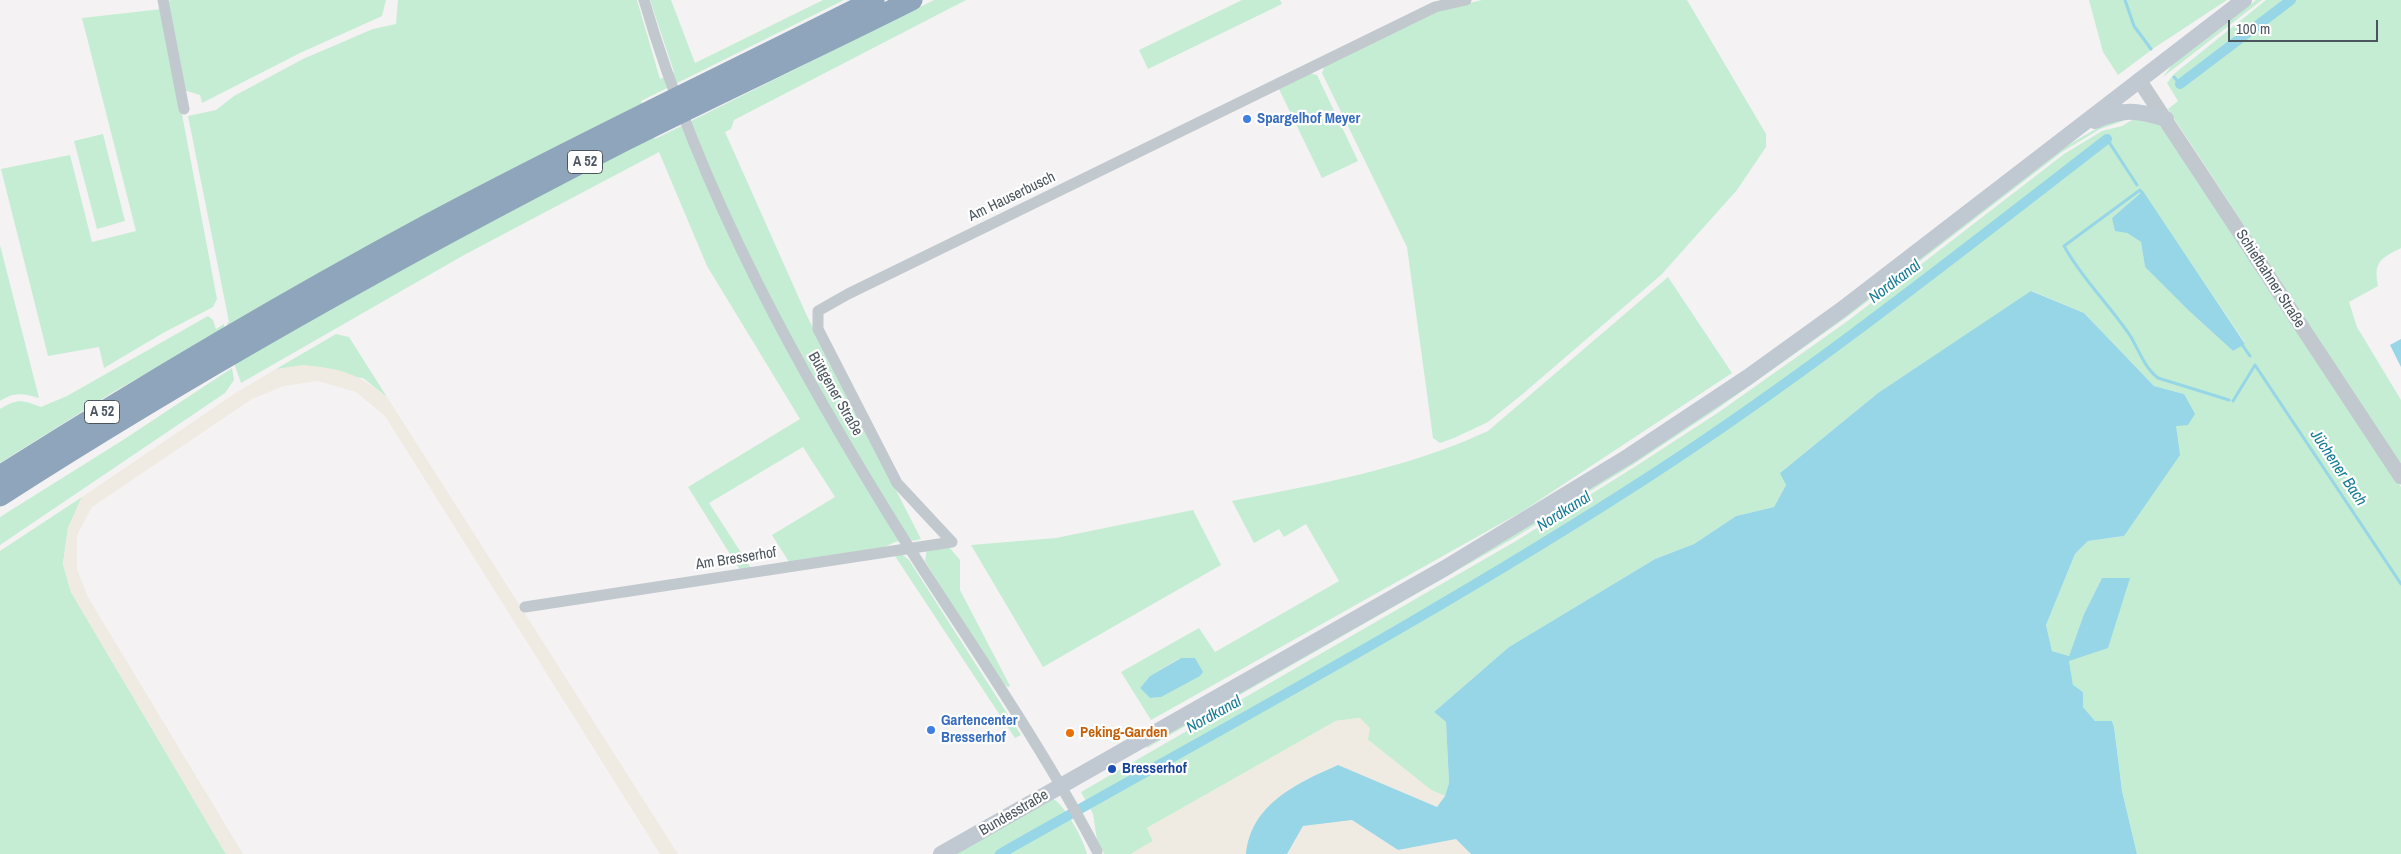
<!DOCTYPE html>
<meta charset="utf-8">
<style>
body{margin:0}
#map{position:relative;width:2401px;height:854px;overflow:hidden;background:#f4f2f2;font-family:"Archivo Narrow",sans-serif}
canvas{display:block}
.scale{position:absolute;left:2228px;top:20px;width:150px;height:22px;box-sizing:border-box;border:2px solid #4b555e;border-top:0;padding-left:6px;font-size:15px;line-height:18px;white-space:nowrap;color:#4b555e;-webkit-text-stroke:4px #fff;paint-order:stroke}
</style>
<div id="map">
<canvas width="2401" height="854"></canvas>
<div class="scale">100 m</div>
</div>
<script>
const c = document.querySelector('canvas').getContext('2d');
c.lineJoin = 'round';
function fill(path, color) { c.fillStyle = color; c.fill(path, 'evenodd'); }
function stroke(path, color, width, dash) { c.strokeStyle = color; c.lineWidth = width; c.lineCap = dash ? 'butt' : 'round'; c.setLineDash(dash || []); c.stroke(path); }
function write(font, color, halo, rows, align = 'center') {
  c.font = font + ' "Archivo Narrow",sans-serif'; c.lineWidth = 4.5; c.setLineDash([]); c.textBaseline = 'middle'; c.strokeStyle = halo; c.fillStyle = color; for (const [text, x, y, turn = 0] of rows) {
    c.save(); c.translate(x, y); c.rotate((+turn || 0) * Math.PI / 180); c.textAlign = isNaN(turn) ? turn : align; if (halo) c.strokeText(text, 0, 0); c.fillText(text, 0, 0); c.restore();
  }
}
const green = new Path2D(`
 M172,0H386L382,16L300,53L202,103L200,95L183,90L166,1Z
 M398,0H637L660,79L674,72L650,0H671L695,63L823,0H844L641,101L655,139L934,0H966L734,120L731,129L725,132L807,316L921,539C904,544 904,536 885,547L789,562L772,535L835,497L803,447L709,503L751,568L740,570L688,487L800,419L707,266L659,152L464,255L241,383L235,366L227,323L229,322L188,116L216,110L234,96L303,59L373,29L396,24Z
 M1242,0H1280L1282,4L1148,69L1139,50Z
 M1482,0H1687L1766,134V147L1737,190L1661,275L1525,392L1488,422L1454,438L1440,443L1433,438L1407,247L1322,73L1325,65L1437,11Z
 M2089,0H2227L2154,48L2118,75L2103,52Z
 M2256,0H2262L2163,77L2172,65Z
 M2266,0H2401V248C2381,258 2373,262 2378,286L2349,302L2357,327L2401,400V466L2168,109L2178,101L2167,83L2174,74Z
 M162,9L217,299L213,307L163,333L104,368L99,347L48,356L1,169L70,155L92,242L136,231L82,18Z
 M1309,73L1317,75L1358,161L1322,178L1278,87Z
 M2137,117L2154,119L2172,140L2401,487V854H2137L2122,791L2114,727L2112,721H2095L2083,707V692L2073,686L2069,661L2102,578L2084,614L2069,656L2052,651L2046,625L2075,554L2088,541L2124,536L2176,426L2184,394L2154,386L2084,313L2032,291L1878,393L1781,472L1786,485L1774,507L1736,516L1694,544L1655,559L1509,647L1434,712L1446,722L1449,783L1445,796L1431,790L1368,740V734L1360,718L1336,721L1147,828L1153,841L1131,854H1104L1097,840L1093,814L1081,792L1516,541L1636,466L1719,412L1849,320L2064,154L2102,131L2122,126ZM2143,192L2245,343L2233,351L2188,310L2145,267L2141,242L2127,233L2112,218Z
 M2113,119L2126,120L2100,129L2062,152L1847,317L1717,409L1634,464L1514,538L1147,748L1146,745L1513,535L2061,149Z
 M103,134L125,221L97,229L74,141Z
 M0,245L39,398C23,393 14,392 0,401Z
 M1668,277L1732,373L1523,511L1151,720L1121,672L1199,628L1215,652L1339,581L1306,524L1284,537L1279,529L1254,543L1232,501C1318,484 1407,469 1488,431ZM1180,658L1161,697L1150,698L1140,688L1150,676Z
 M208,316L213,320L216,329L224,324L225,330L115,391L0,463V409C18,398 22,400 41,407L67,396Z
 M336,334L349,337L387,397L363,378L276,369Z
 M232,368L234,380L225,393L0,545V517L123,440Z
 M82,497L68,528L63,564L71,592L226,854H0V551Z
 M1193,510L1221,565L1043,667L971,545L1056,538Z
 M949,547L960,560V590L1010,686L1008,687L998,680L925,561L927,549Z
 M893,553H900L909,560L1021,735L1015,738Z
 M1051,798C1064,802 1084,841 1087,854H952Z`);
const sand = new Path2D(`
 M303,365C342,369 355,372 387,397L678,854H660L385,416L356,392L318,381L284,386L252,399L92,507L77,535V569L88,597L243,854H226L71,592L63,564L68,528L82,497L237,392L276,369Z
 M1360,718L1370,728L1368,740L1431,790L1445,796L1437,807L1337,765C1296,783 1251,805 1246,854H1131L1153,841L1147,828L1336,721Z
 M1352,820L1398,850L1456,839L1471,854H1287L1303,826Z`);
const water = new Path2D(`
 M2143,191L2245,344L2233,351L2188,310L2145,267L2141,242L2127,233L2115,231L2112,218Z
 M2031,291L2084,313L2154,386L2184,394L2195,414L2188,425L2176,426L2180,455L2124,536L2088,541L2075,554L2046,625L2052,651L2069,656L2084,614L2102,578H2130L2108,648L2069,661L2073,685L2083,692V707L2095,721H2112L2114,727L2122,791L2137,854H1471L1456,839L1398,850L1352,820L1303,826L1287,854H1246C1251,804 1297,783 1338,765L1437,807L1445,796L1449,783L1446,722L1434,712L1509,647L1655,559L1694,544L1736,516L1774,507L1786,485L1780,473L1878,393Z
 M2401,339V367L2390,345Z
 M1181,658H1195L1203,672L1200,676L1161,697L1150,698L1140,688L1150,676Z`);
const stream = new Path2D(`
 M2125,0L2134,26L2151,49
 M2174,77L2180,84
 M2107,139L2137,185
 M2142,193L2140,190L2064,246C2082,279 2110,305 2131,337C2139,351 2145,368 2158,378L2229,400
 M2243,346L2250,356
 M2233,401L2255,365L2401,584`);
const canal = new Path2D(`
 M2180,84L2291,0
 M1000,854C1219,730 1442,611 1653,474C1811,371 1958,254 2107,139`);
const minor = new Path2D(`
 M163,0L184,109
 M644,0C701,196 802,377 910,549C974,649 1042,746 1097,851
 M952,542L897,483L818,329V311L848,294L1435,7L1466,0
 M525,607L952,542`);
const tertiary = new Path2D(`
 M2139,80L2401,477`);
const secondary = new Path2D(`
 M2095,121C2124,108 2137,110 2166,119
 M941,854L1445,568L1629,456L1748,377L1841,310L2244,0`);
const motorway = new Path2D(`
 M0,476C139,388 282,303 427,225C574,146 725,75 874,0
 M0,496C202,366 413,249 626,140C721,92 817,48 912,0`);
const markers = [
 [1247,119,5,"#3f7fe0"],
 [931,730,5,"#3f7fe0"],
 [1070,733,5,"#e8710a"],
 [1112,769,5,"#1a4fb4"]
];
const shields = [
 [585,162,35],
 [102,412,35]
];
const shieldNames = [
 ["A 52",585,162],
 ["A 52",102,412]
];
const shopNames = [
 ["Spargelhof Meyer",1257,119],
 ["Gartencenter",941,721],
 ["Bresserhof",941,738]
];
const streetNames = [
 ["Am Hauserbusch",1012,197,-26],
 ["Schiefbahner Straße",2270,279,57],
 ["Büttgener Straße",835,394,60],
 ["Am Bresserhof",736,559,-9],
 ["Bundesstraße",1014,813,-30]
];
const foodNames = [
 ["Peking-Garden",1080,733]
];
const transitNames = [
 ["Bresserhof",1122,769]
];
const waterNames = [
 ["Nordkanal",1895,282,-37],
 ["Jüchener Bach",2338,468,56],
 ["Nordkanal",1564,512,-32],
 ["Nordkanal",1214,715,-29]
];
fill(green, '#c5edd4');
fill(sand, '#f0ebe2');
fill(water, '#96d6e6');
stroke(stream, '#96d6e6', 3);
stroke(canal, '#96d6e6', 10);
stroke(minor, '#c1c9cf', 11);
stroke(tertiary, '#c1c9cf', 15);
stroke(secondary, '#c0c8d1', 16);
stroke(motorway, '#8ea5bc', 21);
for (const [x, y, r, color] of markers) { const dot = new Path2D(); dot.arc(x, y, r, 0, 2 * Math.PI); c.fillStyle = color; c.fill(dot); stroke(dot, '#fff', 2); }
for (const [x, y, w] of shields) { const box = new Path2D(); box.roundRect(x - w / 2, y - 11.5, w, 23, 4); c.fillStyle = '#fff'; c.fill(box); stroke(box, '#4b555e', 1); }
write('bold 14px', '#4b555e', null, shieldNames);
write('bold 15px', '#366cbe', '#fff', shopNames, 'left');
write('15px', '#4b555e', '#fff', streetNames);
write('bold 15px', '#c56008', '#fff', foodNames, 'left');
write('bold 15px', '#164399', '#fff', transitNames, 'left');
write('italic 16px', '#177c95', '#fff', waterNames);
</script>
